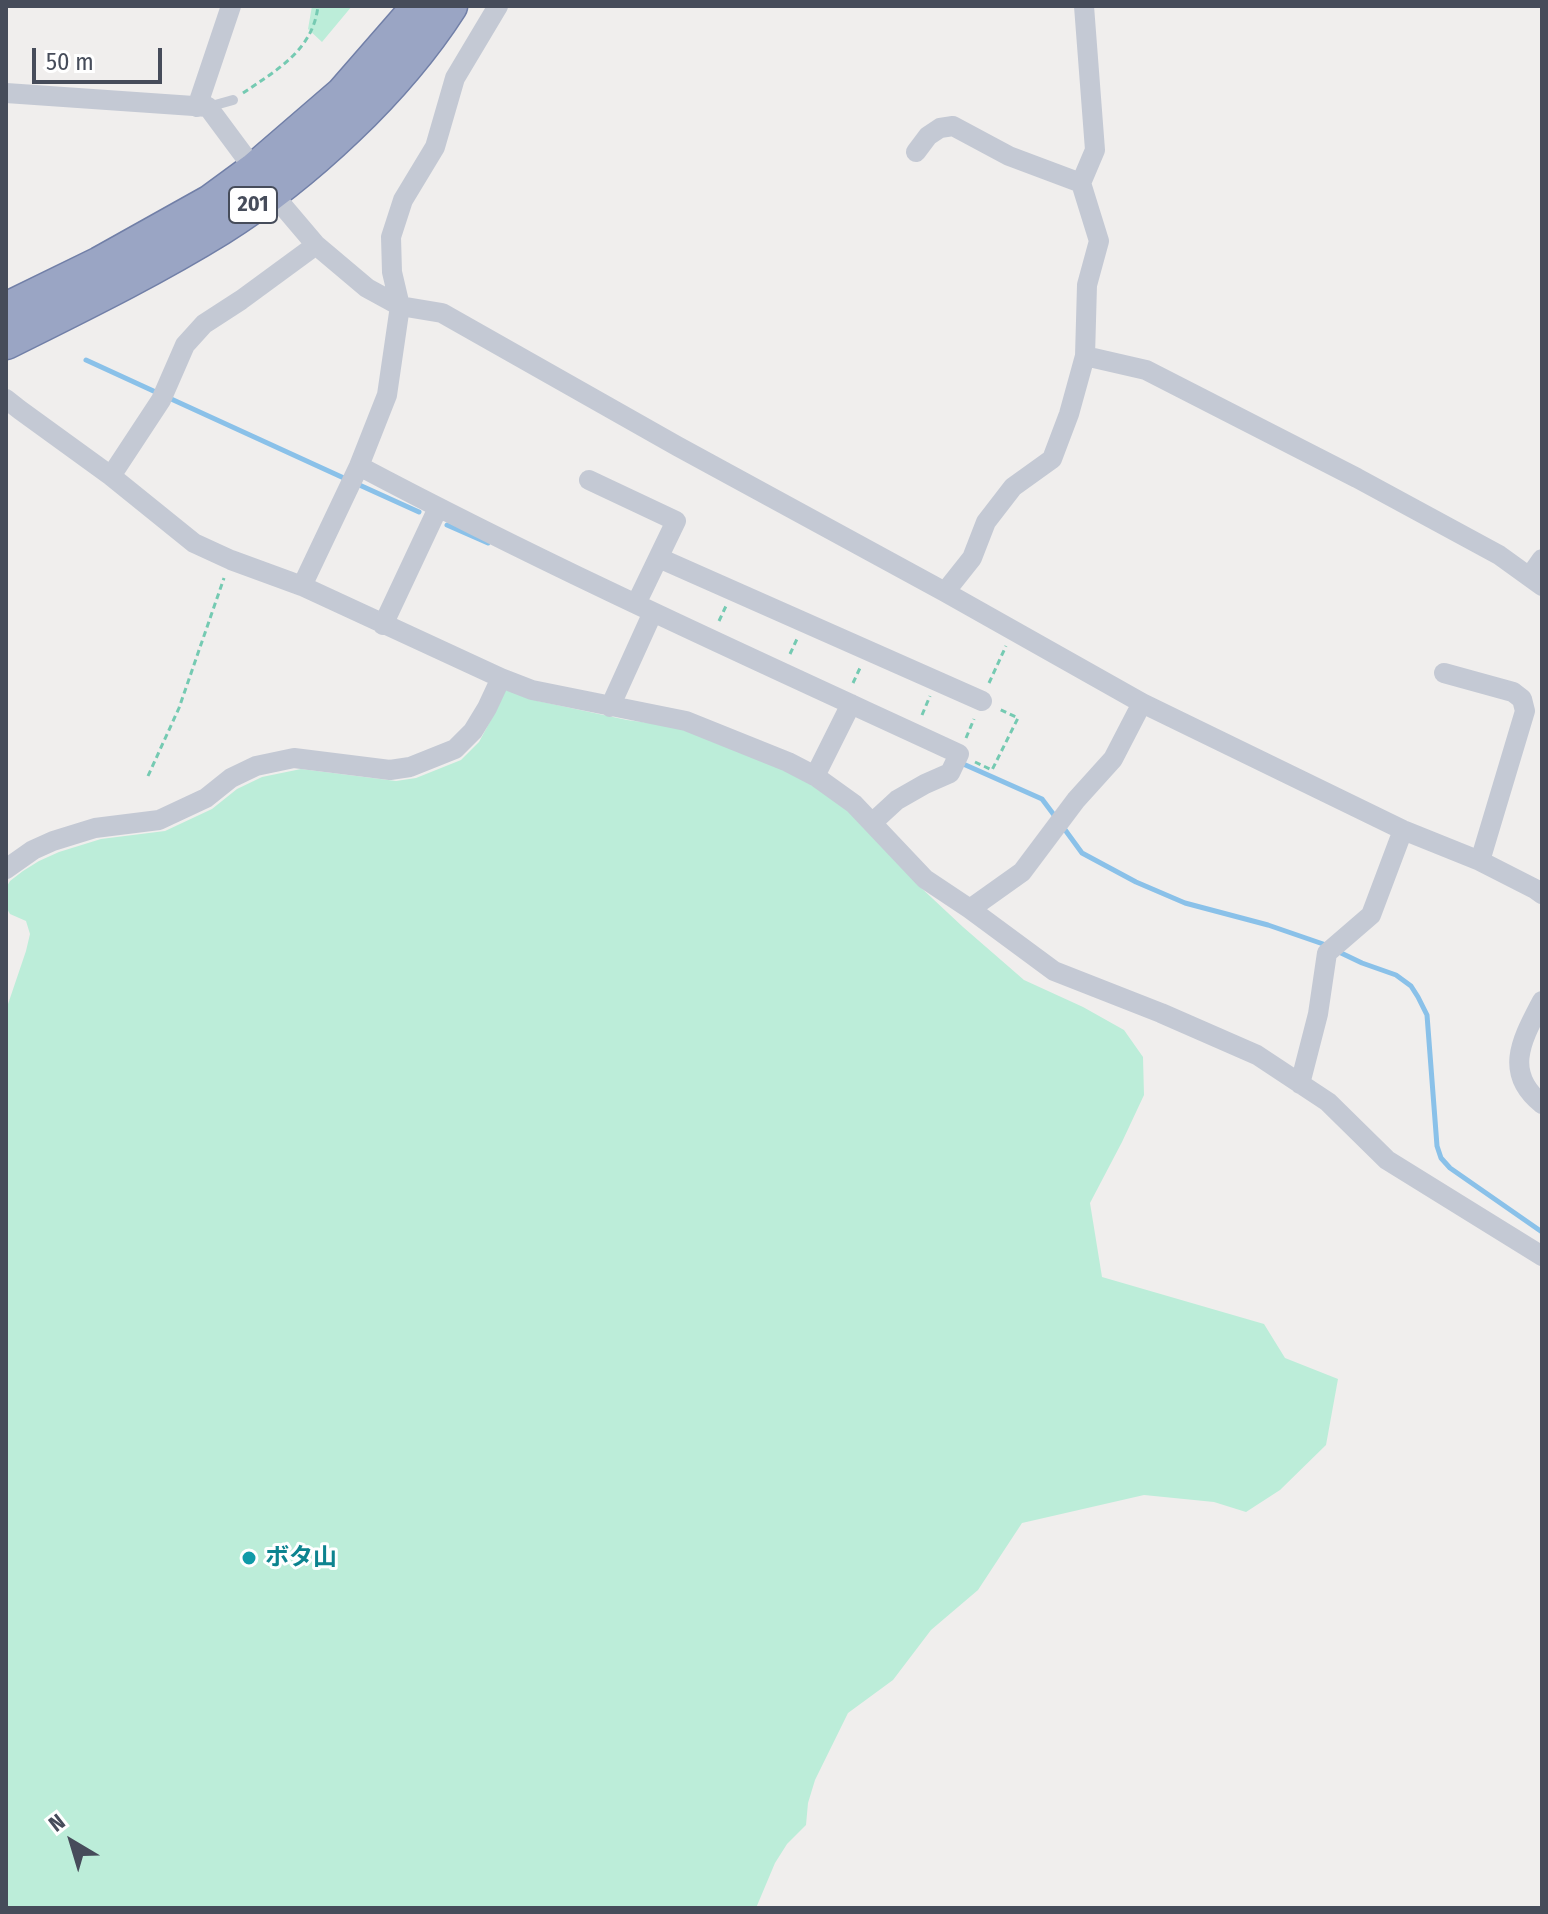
<!DOCTYPE html>
<meta charset="utf-8">
<style>
body{margin:0}
#map{position:relative;width:1548px;height:1914px;overflow:hidden;background:#f0eeed;font-family:"Fira Sans Condensed",sans-serif}
canvas{display:block}
.frame{position:absolute;inset:0;border:8px solid #464c5a;pointer-events:none}
.north{position:absolute;left:32px;top:1802px;width:80px;height:80px;-webkit-text-stroke:6px #fff;paint-order:stroke;rotate:322deg;font-size:22px;font-weight:700;line-height:32px;text-align:center;color:#464c5a}
.north::after{content:'';display:block;margin:auto;width:28px;height:36px;background:#464c5a;clip-path:polygon(50% 0,100% 100%,50% 72%,0 100%)}
.scale{position:absolute;left:32px;top:48px;width:130px;height:36px;box-sizing:border-box;border:4px solid #464c5a;border-top:0;padding-left:10px;font-size:24px;line-height:28px;white-space:nowrap;color:#464c5a;-webkit-text-stroke:6px #fff;paint-order:stroke}
</style>
<div id="map">
<canvas width="1548" height="1914"></canvas>
<div class="frame"></div>
<div class="north">N</div>
<div class="scale">50 m</div>
</div>
<script>
const c = document.querySelector('canvas').getContext('2d');
c.lineJoin = 'round';
function fill(path, color) { c.fillStyle = color; c.fill(path, 'evenodd'); }
function stroke(path, color, width, dash) { c.strokeStyle = color; c.lineWidth = width; c.lineCap = dash ? 'butt' : 'round'; c.setLineDash(dash || []); c.stroke(path); }
function write(font, color, halo, rows, align = 'center') {
  c.font = font + ' "Fira Sans Condensed","Noto Sans JP",sans-serif'; c.lineWidth = 6; c.setLineDash([]); c.textBaseline = 'middle'; c.strokeStyle = halo; c.fillStyle = color; for (const [text, x, y, turn = 0] of rows) {
    c.save(); c.translate(x, y); c.rotate((+turn || 0) * Math.PI / 180); c.textAlign = isNaN(turn) ? turn : align; if (halo) c.strokeText(text, 0, 0); c.fillText(text, 0, 0); c.restore();
  }
}
const green = new Path2D(`
 M312,6H352L322,42L308,29Z
 M503,689L538,701L627,720L686,728L794,773L859,818L917,884L963,927L1024,980L1083,1007L1124,1030L1143,1057L1144,1095L1122,1142L1090,1203L1102,1277L1264,1324L1285,1358L1338,1379L1326,1445L1280,1490L1246,1512L1214,1502L1144,1495L1022,1523L978,1590L931,1630L893,1680L848,1713L815,1780L808,1803L806,1825L787,1844L775,1863L756,1908H6V1010L26,951L30,934L26,921L10,914L6,907V888L10,881L23,871L39,861L59,852L101,839L165,831L212,809L237,789L262,777L301,769L396,781L416,778L461,760L479,742L493,716Z`);
const stream = new Path2D(`
 M86,360L160,394
 M169,398L346,479
 M355,483L419,512
 M447,525L488,543
 M961,763L1042,799L1057,819
 M1063,827L1082,853L1136,882L1185,903L1268,925L1326,945
 M1339,952L1362,963L1396,975L1411,986L1418,997L1427,1015L1437,1146L1441,1158L1450,1168L1542,1232`);
const path = new Path2D(`
 M243,93C277,70 313,50 318,6
 M719,621L726,606
 M790,654L797,639
 M853,683L860,668
 M989,683L1006,646
 M922,715L930,696
 M966,738L974,719
 M975,762L992,770L1018,718L999,709
 M148,776L179,708L224,578`);
const service = new Path2D(`
 M208,107L233,100`);
const minor = new Path2D(`
 M6,93L208,107L271,192L316,245L367,288L400,306L442,313L677,446L945,592L1142,703L1403,830L1480,861L1535,889L1542,894
 M197,107L231,6
 M916,152L928,136L940,128L953,126L1009,156L1081,183
 M1085,356L1146,370L1357,478L1499,555L1542,586
 M6,399L20,410L111,476L194,543L231,560L302,586L501,678L532,690L686,721L788,762L815,776L854,804L925,879L970,909L1054,971L1161,1013L1257,1055L1328,1102L1387,1160L1542,1256
 M359,466C555,570 758,661 959,754L950,773L925,784L897,800L872,823
 M111,476L161,400L185,345L204,324L241,300L316,245
 M589,480L676,521L636,604
 M659,558L982,701
 M1530,576L1542,559
 M302,586L359,466L387,395L400,306L392,272L391,237L403,200L435,147L455,78L498,6
 M945,592L972,558L986,522L1013,487L1052,459L1069,414L1085,356L1087,285L1099,241L1081,183L1095,150L1084,6
 M383,625L438,508
 M1444,673L1513,692L1522,699L1525,711L1480,861
 M610,707L653,612
 M815,776L851,704
 M6,869L33,850L53,841L95,828L159,820L206,798L231,778L256,766L294,758L390,770L410,767L455,749L473,731L487,708L501,678
 M970,909L1022,872L1076,800L1113,759L1142,703
 M1542,1001C1523,1038 1502,1072 1542,1104
 M1300,1084L1318,1014L1327,953L1371,915L1403,830`);
const trunk = new Path2D(`
 M6,310L100,264L211,202L256,169L343,94L411,16L418,6
 M6,342C78,306 152,270 220,228C305,175 397,89 450,6`);
const markers = [
 [249,1558,8,"#0f9aa8"]
];
const shields = [
 [253,205,48]
];
const shieldNames = [
 ["201",253,205]
];
const cultureNames = [
 ["ボタ山",265,1558]
];
fill(green, '#bcedd9');
stroke(stream, '#8ac1e9', 5);
stroke(trunk, '#717fa7', 37);
stroke(path, '#75cab2', 3, [6, 4]);
stroke(service, '#c4c9d4', 10);
stroke(minor, '#c4c9d4', 20);
stroke(trunk, '#9aa5c4', 34);
for (const [x, y, r, color] of markers) { const dot = new Path2D(); dot.arc(x, y, r, 0, 2 * Math.PI); c.fillStyle = color; c.fill(dot); stroke(dot, '#fff', 3); }
for (const [x, y, w] of shields) { const box = new Path2D(); box.roundRect(x - w / 2, y - 18, w, 36, 6); c.fillStyle = '#fff'; c.fill(box); stroke(box, '#464c5a', 2); }
write('bold 22px', '#464c5a', null, shieldNames);
write('bold 24px', '#0d838f', '#fff', cultureNames, 'left');
</script>
